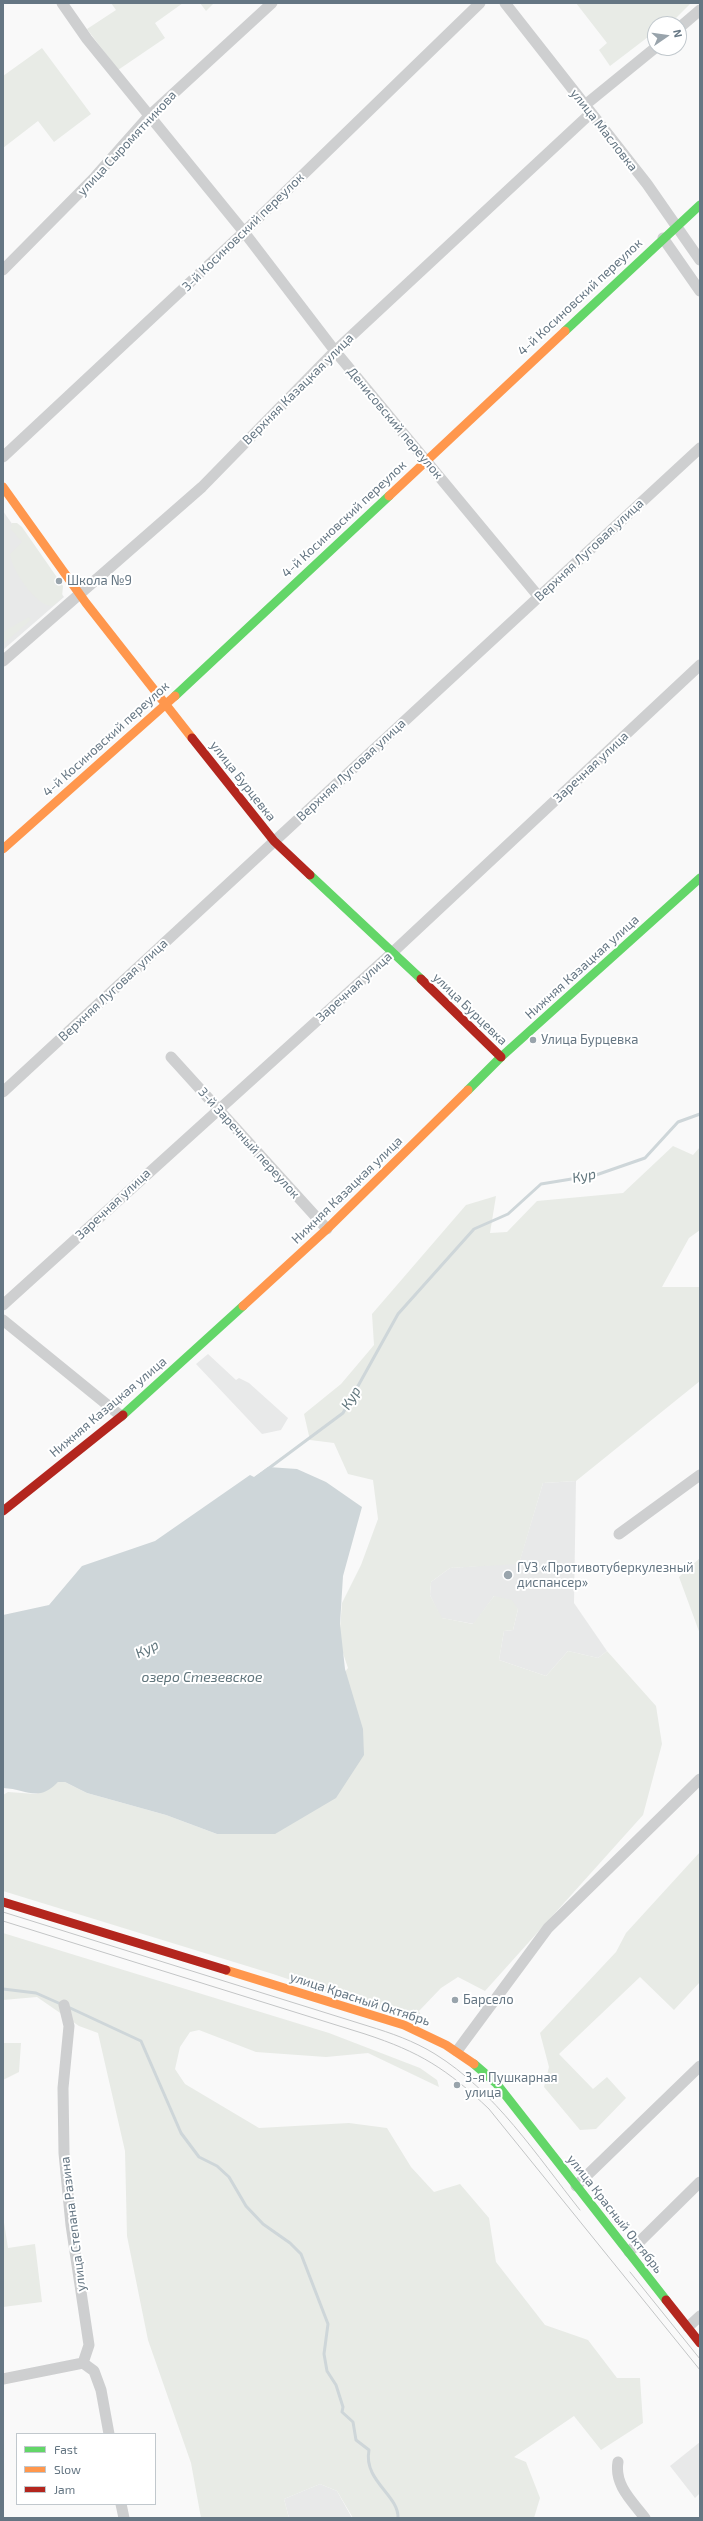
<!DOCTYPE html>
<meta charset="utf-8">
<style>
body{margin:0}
#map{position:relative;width:703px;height:2521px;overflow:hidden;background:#f9f9f9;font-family:"Exo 2",sans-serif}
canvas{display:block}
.frame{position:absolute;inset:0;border:4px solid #657683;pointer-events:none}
.legend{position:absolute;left:16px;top:2433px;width:140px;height:72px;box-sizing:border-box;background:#fff;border:1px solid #c1c8cd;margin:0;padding:5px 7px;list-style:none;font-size:12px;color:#657683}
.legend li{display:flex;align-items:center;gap:8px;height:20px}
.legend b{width:20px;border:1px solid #c1c8cd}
.north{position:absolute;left:647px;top:16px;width:40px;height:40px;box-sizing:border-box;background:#fff;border:1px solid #c1c8cd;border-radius:50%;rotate:77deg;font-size:11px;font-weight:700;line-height:16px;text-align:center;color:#657683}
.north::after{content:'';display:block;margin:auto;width:14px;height:18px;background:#99a4ac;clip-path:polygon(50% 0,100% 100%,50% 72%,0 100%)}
</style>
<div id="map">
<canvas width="703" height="2521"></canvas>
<div class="frame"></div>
<ul class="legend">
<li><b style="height:5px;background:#63d668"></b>Fast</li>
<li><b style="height:5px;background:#ff974d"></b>Slow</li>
<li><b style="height:5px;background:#b3261e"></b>Jam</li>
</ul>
<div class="north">N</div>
</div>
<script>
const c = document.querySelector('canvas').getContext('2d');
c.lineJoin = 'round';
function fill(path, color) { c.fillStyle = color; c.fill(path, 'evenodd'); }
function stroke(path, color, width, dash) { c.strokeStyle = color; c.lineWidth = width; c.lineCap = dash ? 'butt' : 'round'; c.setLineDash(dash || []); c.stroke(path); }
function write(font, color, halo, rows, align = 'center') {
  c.font = font + ' "Exo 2",sans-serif'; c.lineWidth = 4; c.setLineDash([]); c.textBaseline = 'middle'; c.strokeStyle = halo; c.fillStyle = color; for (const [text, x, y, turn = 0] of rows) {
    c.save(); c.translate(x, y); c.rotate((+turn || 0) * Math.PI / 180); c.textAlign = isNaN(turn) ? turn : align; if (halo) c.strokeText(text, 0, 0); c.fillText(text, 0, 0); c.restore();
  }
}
const built = new Path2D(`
 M3,511L64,597L3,650Z
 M208,1354L236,1380L239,1378L249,1383L288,1418L281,1430L262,1434L196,1364Z
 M576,1481L574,1603L607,1651L598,1658L568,1651L546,1676L499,1660L504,1631L513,1630L518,1609L494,1596L474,1624L441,1618L430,1595L431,1582L450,1568L519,1563L543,1483Z
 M700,2442V2493L695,2498L670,2466Z
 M320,2484L337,2491L352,2518H289L284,2499Z`);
const green = new Path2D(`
 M111,3H183L155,23L165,38L118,70L87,29L116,10Z
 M200,3H214L206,11Z
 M576,3H691L670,24H655V35L648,37L610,66L599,50L607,43Z
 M42,48L91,114L54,142L38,121L3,148V76Z
 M12,523H17L22,527L63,586L62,597L53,606C36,607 11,569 10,554L22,542L10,528Z
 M29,617L31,620L3,644V632Z
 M673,1146L693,1155L700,1147V1230L689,1238L662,1287H700V1381L576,1481L543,1483L519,1564L450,1568L431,1582L430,1595L442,1618L473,1624L494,1596L512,1600L518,1609L513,1630L504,1631L499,1660L546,1676L568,1651L598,1658L607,1651L656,1706L662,1744L643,1815L485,1991L458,1977L441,1988L419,2011L425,2025L273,1974L3,1891V1795L8,1792L36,1794L58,1782H65L87,1793L166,1815L217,1834L348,1668L339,1641L342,1603L361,1565L378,1519L373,1480L348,1474L334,1443L310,1440L304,1414L341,1384L374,1345L372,1314L466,1205L496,1196L490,1233L507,1232L537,1201L623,1193Z
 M700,1558V1634L679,1577Z
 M700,1852V1982L674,2010L640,1977L559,2054L593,2089L607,2077L626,2098L596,2129L580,2130L544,2087L549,2067L540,2033L616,1952L626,1933Z
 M3,1933L329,2033L420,2068L437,2080L439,2087L368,2053L326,2057L256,2052L199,2030L190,2032L180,2047L175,2069L185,2084L259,2128L349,2123L387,2128L411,2167L434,2192L460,2184L489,2218L496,2262L545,2325L588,2340L617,2378H640L643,2423L601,2450L574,2416L514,2457L526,2462L540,2498L534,2518H353L337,2491L320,2484L284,2499L289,2518H201L191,2463L148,2340L127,2236L125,2151L98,2033L79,2026L37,1997L3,2000Z
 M3,2043H21L19,2072L3,2080Z
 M3,2216L8,2248L35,2244L42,2302L3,2307Z`);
const water = new Path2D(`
 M268,1467L297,1469L326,1482L362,1507L343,1576L340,1624L345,1669L363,1729L364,1755L336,1798L275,1834H217L166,1815L87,1793L65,1782H58C38,1803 27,1789 3,1788V1615L49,1605L82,1566L155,1541L250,1475L254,1477Z`);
const stream = new Path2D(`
 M253,1480L343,1413L398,1314L474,1229L508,1214L541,1184L596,1175L645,1158L678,1122L700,1114
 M3,1989L36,1993L63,2005
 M68,2007L141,2041L181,2133L199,2157L217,2166L229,2177L246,2206L263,2224L290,2243L301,2254L328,2324L324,2354L327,2371L336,2385L343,2407L342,2412L353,2422L356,2440L369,2450C363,2481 399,2495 398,2518`);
const street = new Path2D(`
 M62,3L87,39L244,232L335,351L539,597
 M505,3L647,184L700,260
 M679,28L700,10
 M585,105L655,48
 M663,238L700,291
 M3,270L95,177L149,116L272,3
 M3,457L244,232L480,3
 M3,661L202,487L335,351L591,113
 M171,1057L327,1229
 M3,1092L700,448
 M3,1305L393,952L700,665
 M3,1320L121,1416
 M619,1534L700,1475
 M64,2005L69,2026L63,2088L64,2153L71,2225L89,2345L83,2363L94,2371L101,2390L109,2434
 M457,2051L548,1928L700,1779
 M576,2186L700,2066
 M629,2252L700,2182
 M688,2327L700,2316
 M3,2379L83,2363
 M618,2462C614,2485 632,2501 645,2518
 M121,2504L124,2518`);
const fast = new Path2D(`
 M565,331L700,205
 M175,696L389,496
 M310,875L421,979
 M468,1090L501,1057L700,878
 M123,1415L243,1306
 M474,2064L496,2083L666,2300`);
const slow = new Path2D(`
 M3,487L86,603L192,738
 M389,496L565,331
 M3,849L175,696
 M243,1306L327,1229L468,1090
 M226,1970L404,2025L446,2045L474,2064`);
const jam = new Path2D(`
 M192,738L274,841L310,875
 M421,979L501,1057
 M3,1511L123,1415
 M3,1902L226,1970
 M666,2300L700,2343`);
const tram = new Path2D(`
 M3,1912L368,2026C391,2033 414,2041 435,2054C495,2091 537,2156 580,2210
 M3,1921L365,2034C420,2052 447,2069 489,2109L700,2370
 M630,2272L700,2359`);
const markers = [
 [59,581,4,"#99a4ac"],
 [533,1040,4,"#99a4ac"],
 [508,1575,5,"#99a4ac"],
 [455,2000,4,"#99a4ac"],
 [457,2085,4,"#99a4ac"]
];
const streetNames = [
 ["улица Масловка",604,130,52],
 ["улица Сыромятникова",127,143,-47],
 ["3-й Косиновский переулок",243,232,-44],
 ["4-й Косиновский переулок",580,297,-43],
 ["Верхняя Казацкая улица",298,389,-45],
 ["Денисовский переулок",395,423,50],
 ["4-й Косиновский переулок",344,519,-43],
 ["Верхняя Луговая улица",589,550,-43],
 ["4-й Косиновский переулок",106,739,-42],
 ["Заречная улица",591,767,-43],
 ["Верхняя Луговая улица",351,770,-43],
 ["улица Бурцевка",243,781,52],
 ["Нижняя Казацкая улица",582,967,-42],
 ["Заречная улица",354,987,-42],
 ["Верхняя Луговая улица",113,990,-43],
 ["улица Бурцевка",470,1009,44],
 ["3-й Заречный переулок",249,1143,48],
 ["Нижняя Казацкая улица",347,1190,-44],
 ["Заречная улица",113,1204,-43],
 ["Нижняя Казацкая улица",108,1407,-40],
 ["улица Красный Октябрь",360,1999,18],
 ["улица Красный Октябрь",615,2214,52],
 ["улица Степана Разина",73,2224,-97]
];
const poiNames = [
 ["Школа №9",67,581],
 ["Улица Бурцевка",541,1040],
 ["ГУЗ «Противотуберкулезный",517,1568],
 ["диспансер»",517,1583],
 ["Барсело",463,2000],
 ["3-я Пушкарная",465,2078],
 ["улица",465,2093]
];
const waterNames = [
 ["Кур",584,1176,-11],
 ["Кур",351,1398,-59],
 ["Кур",147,1649,-26],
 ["озеро Стезевское",202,1677]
];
fill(built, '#e8e9e9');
fill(green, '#e8ebe6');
fill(water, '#ced6d9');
stroke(stream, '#ced6d9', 3);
stroke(street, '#cecfd0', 11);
stroke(fast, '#63d668', 9);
stroke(slow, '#ff974d', 9);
stroke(jam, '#b3261e', 9);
stroke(tram, '#c3c5c6', 1);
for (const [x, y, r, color] of markers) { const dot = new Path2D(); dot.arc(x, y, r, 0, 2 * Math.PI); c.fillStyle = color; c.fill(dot); stroke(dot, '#fff', 1.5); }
write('13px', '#657683', '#fff', streetNames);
write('13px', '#657683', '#fff', poiNames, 'left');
write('italic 14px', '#60757c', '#fff', waterNames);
</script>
